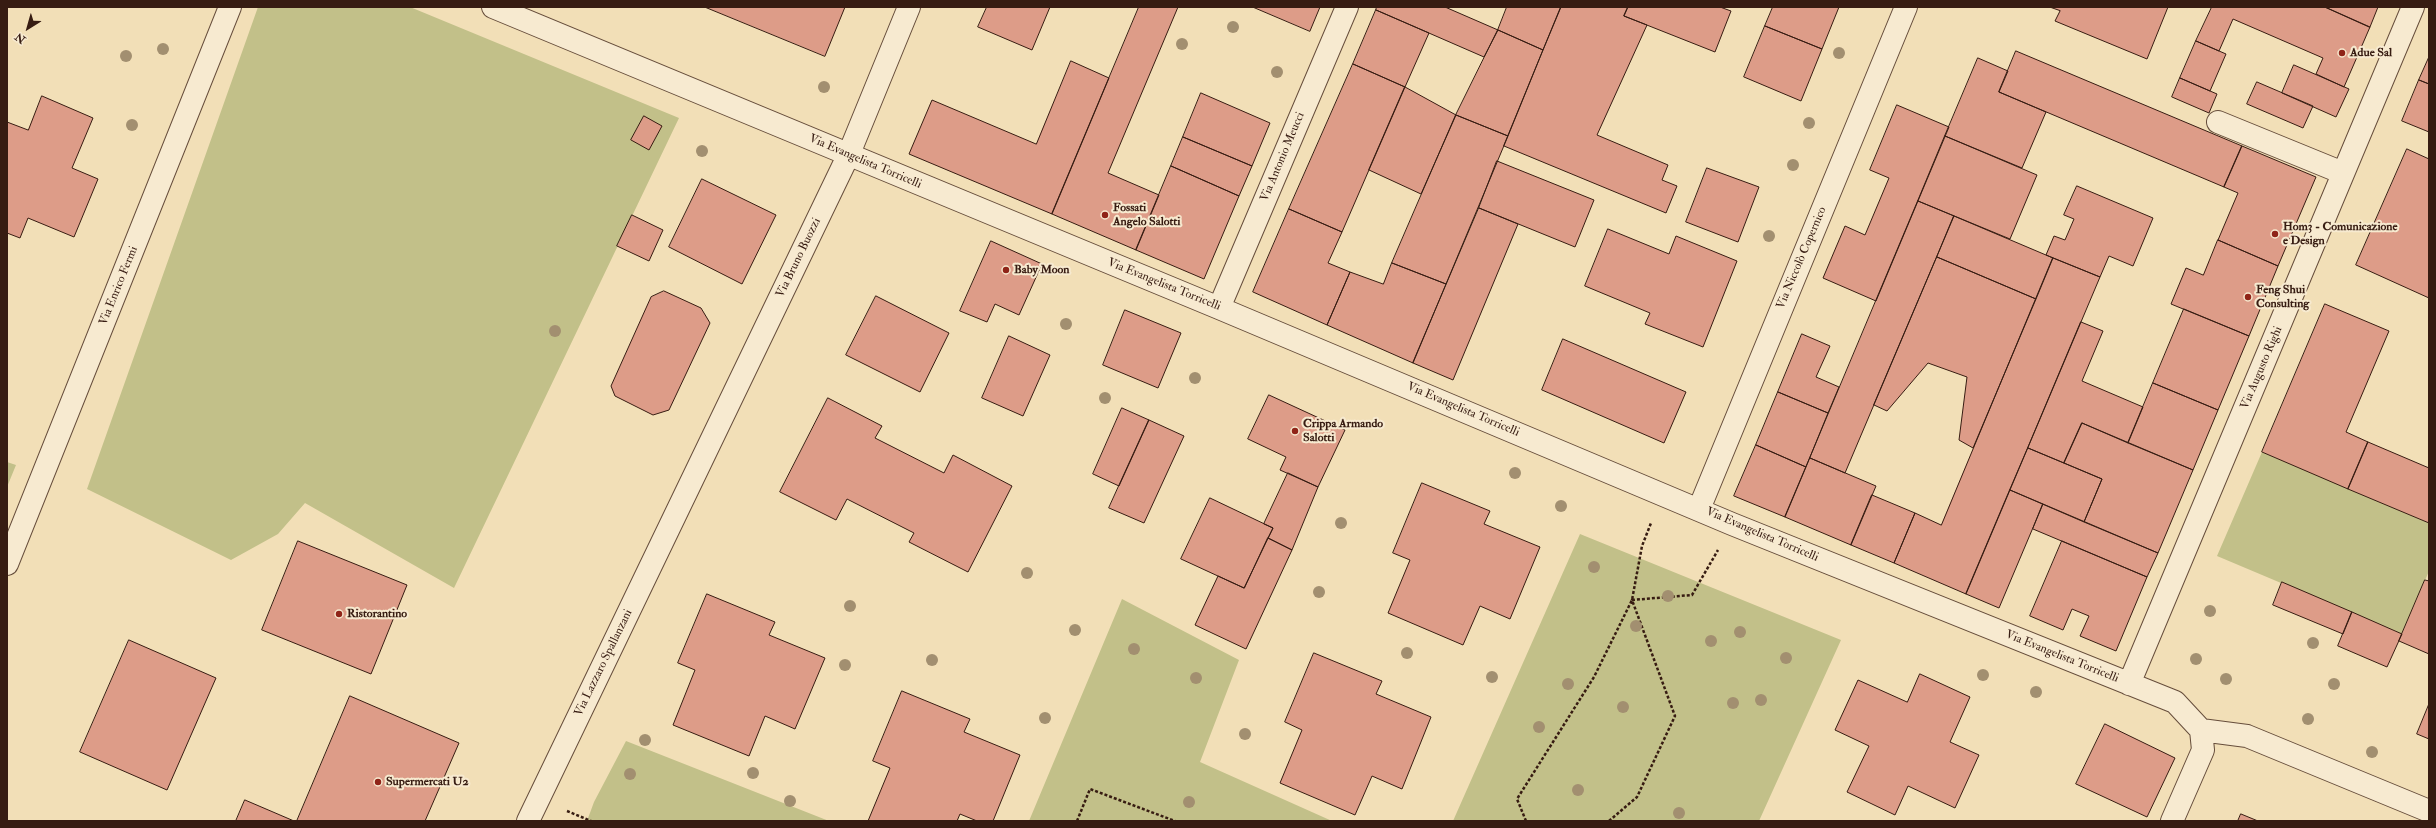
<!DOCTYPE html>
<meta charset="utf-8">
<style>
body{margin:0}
#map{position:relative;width:2436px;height:828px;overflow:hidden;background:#f2dfb7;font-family:"IM FELL Double Pica",serif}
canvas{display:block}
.frame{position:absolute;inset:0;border:8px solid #371c12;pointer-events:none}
.north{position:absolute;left:8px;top:8px;width:40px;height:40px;-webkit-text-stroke:3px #f7ead0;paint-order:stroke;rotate:217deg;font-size:11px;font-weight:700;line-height:16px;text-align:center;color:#371c12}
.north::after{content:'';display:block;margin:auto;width:14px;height:18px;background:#371c12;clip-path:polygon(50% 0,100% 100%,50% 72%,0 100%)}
</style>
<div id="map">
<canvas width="2436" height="828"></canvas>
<div class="frame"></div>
<div class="north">N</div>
</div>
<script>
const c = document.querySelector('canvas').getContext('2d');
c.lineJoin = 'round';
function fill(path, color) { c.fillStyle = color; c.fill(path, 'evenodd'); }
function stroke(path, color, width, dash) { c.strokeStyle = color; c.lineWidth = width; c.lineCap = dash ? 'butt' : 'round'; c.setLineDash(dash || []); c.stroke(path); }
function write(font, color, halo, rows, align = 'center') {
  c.font = font + ' "IM FELL Double Pica",serif'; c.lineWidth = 4; c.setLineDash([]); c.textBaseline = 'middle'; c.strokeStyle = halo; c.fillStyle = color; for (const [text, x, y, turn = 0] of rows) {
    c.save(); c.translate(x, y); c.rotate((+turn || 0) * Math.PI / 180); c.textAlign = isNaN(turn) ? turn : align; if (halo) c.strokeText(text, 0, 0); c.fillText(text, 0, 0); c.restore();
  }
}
const green = new Path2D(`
 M258,7H410L679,118L454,588L305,503L278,534L231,560L87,489Z
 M2262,452L2429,523V571L2402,634L2217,556Z
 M7,462L16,465L7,487Z
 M1580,534L1841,640L1759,821H1453Z
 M1122,599L1239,660L1200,762L1332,821H1029Z
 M626,741L829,821H587L594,802Z`);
const building = new Path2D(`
 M705,7H845L825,56Z
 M987,7H1050L1032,50L978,27Z
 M1139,7H1178L1108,173L1159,195L1136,250L1052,214Z
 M1253,7H1320L1310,31Z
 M1377,7H1445L1498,30L1484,57L1376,10Z
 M1507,7H1561L1543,50L1498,30Z
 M1561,7H1628L1624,16L1647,25L1597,135L1668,165L1662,180L1677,186L1666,213L1504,146Z
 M1628,7H1720L1731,11L1715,52L1624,16Z
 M1773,7H1839L1822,49L1765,26Z
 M2050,7H2168L2147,59L2055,21L2060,11Z
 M2212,7H2325L2370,27L2344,87L2316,74L2323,58L2233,19L2219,51L2196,41Z
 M2325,7H2378L2370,27Z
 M1376,10L1429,33L1405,87L1353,64Z
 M1765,26L1822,49L1801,101L1744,77Z
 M1498,30L1543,50L1508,136L1456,115Z
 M2196,41L2226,54L2210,91L2180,78Z
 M2016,51L2242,146L2224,187L1999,92Z
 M2429,57V84L2419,80Z
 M1978,58L2008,71L1999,92L2046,112L2022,168L1945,136Z
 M1071,61L1109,78L1052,214L909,154L932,100L1036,144Z
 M1353,64L1405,87L1342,232L1289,209Z
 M2294,65L2349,89L2336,117L2282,93Z
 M2180,78L2217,94L2209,113L2172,97Z
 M2419,80L2429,84V132L2402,121Z
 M2257,82L2313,106L2303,128L2247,104Z
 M1405,87L1456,115L1421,194L1369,170Z
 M1201,93L1270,123L1252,166L1183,137Z
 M42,96L93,118L72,168L98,179L74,237L28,218L20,238L7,233V122L28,130Z
 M1897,105L1949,127L1876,301L1823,278L1845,226L1865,235L1889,178L1870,170Z
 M1456,115L1508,136L1446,284L1392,263Z
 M644,116L662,126L649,150L631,140Z
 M1945,136L2037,175L2010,239L1918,201Z
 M1183,137L1252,166L1239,196L1171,166Z
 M2242,146L2316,177L2278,266L2218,240L2238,193L2224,187Z
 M2407,149L2429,159V298L2356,265Z
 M1497,161L1594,200L1575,247L1479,208Z
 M1171,166L1239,196L1204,279L1136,250Z
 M1707,168L1759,187L1738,242L1686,222Z
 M702,179L776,215L742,284L669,247Z
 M2077,186L2153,218L2133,266L2109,256L2100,277L2046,255L2054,236L2065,240L2074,219L2064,215Z
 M1918,201L1954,216L1845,473L1810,458Z
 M1479,208L1518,224L1453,380L1413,363Z
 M1289,209L1342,232L1328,263L1350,272L1327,325L1253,292Z
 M632,215L663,230L649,261L617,246Z
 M1954,216L2053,258L2036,299L1937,257Z
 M1608,229L1669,254L1676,236L1737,261L1703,347L1645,324L1650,313L1585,286Z
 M2218,240L2278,266L2249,336L2171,304L2186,268L2203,275Z
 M991,241L1042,264L1019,315L995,304L987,322L960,311Z
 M1937,257L2036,299L1973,448L1959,440L1967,377L1928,363L1887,411L1874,405Z
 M2053,258L2100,277L1966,594L1894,563L1915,513L1941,525Z
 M1392,263L1446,284L1413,363L1327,325L1350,272L1383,284Z
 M664,291L701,308L710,323L669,410L653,415L615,396L611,386L651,297Z
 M876,296L949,333L920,392L846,355Z
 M2325,304L2389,331L2346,432L2368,442L2348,489L2262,452Z
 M2184,309L2249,336L2218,410L2153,383Z
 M1125,310L1181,333L1158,388L1103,365Z
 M2081,322L2103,331L2082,381L2143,407L2128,443L2082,423L2064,463L2028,448Z
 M1802,334L1830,346L1816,377L1839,387L1828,413L1778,392Z
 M1009,336L1050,355L1023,416L982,398Z
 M1563,339L1686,392L1664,443L1542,390Z
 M2153,383L2218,410L2193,470L2128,443Z
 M1778,392L1828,413L1806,467L1756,445Z
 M1269,395L1345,430L1318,487L1280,470L1286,457L1248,439Z
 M828,398L882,426L875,438L944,473L953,455L1012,486L968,572L909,542L914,533L847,499L836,520L780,492Z
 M1122,408L1149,420L1119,486L1093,474Z
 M1149,420L1184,436L1144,523L1109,508Z
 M2082,423L2193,470L2158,553L2084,522L2102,479L2064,463Z
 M2368,442L2429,468V523L2348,489Z
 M1756,445L1806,467L1785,517L1734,496Z
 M2028,448L2102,479L2084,522L2010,490Z
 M1810,458L1876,486L1851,545L1785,517Z
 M1288,473L1318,487L1292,550L1268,538L1273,528L1264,524Z
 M1422,483L1490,511L1484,524L1540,547L1510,619L1480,606L1463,645L1388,613L1410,560L1393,553Z
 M2010,490L2043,504L1999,608L1966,594Z
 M1872,495L1915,513L1894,563L1851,545Z
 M1210,498L1273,528L1244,588L1181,559Z
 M2043,504L2158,553L2147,577L2033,529Z
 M1268,538L1292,550L1246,649L1195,625L1218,576L1244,588Z
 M298,541L407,585L371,674L262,630Z
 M2062,541L2147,577L2116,651L2080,636L2089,616L2072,609L2063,630L2030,616Z
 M2425,580L2429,581V654L2399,641Z
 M2282,582L2352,612L2343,634L2273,605Z
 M707,594L775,622L769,635L825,658L795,729L765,716L749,756L673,725L695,670L678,663Z
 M2352,612L2402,634L2387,667L2338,646Z
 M129,640L216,678L167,790L80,752Z
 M1314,653L1382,681L1376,694L1431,717L1402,789L1372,776L1355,815L1280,783L1302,730L1285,722Z
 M1920,674L1970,697L1950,742L1979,755L1955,808L1908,786L1895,815L1847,792L1869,746L1835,730L1858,680L1907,702Z
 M902,691L970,719L964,732L1020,755L993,821H977L960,814L957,821H868L890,768L873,761Z
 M350,696L459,743L425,821H297Z
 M2429,704V739L2417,734Z
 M2105,724L2175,758L2147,817L2076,784Z
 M245,800L294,821H236Z
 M2241,814L2258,821H2238Z`);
const path = new Path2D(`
 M567,811L591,821
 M1077,821L1090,789L1175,821
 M1526,821L1517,799L1594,677L1632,600L1642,546L1651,523
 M1609,821L1637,797L1675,716L1632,600L1692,595L1718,550`);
const minor = new Path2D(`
 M493,7L1219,308L1732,524L2175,702L2201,730L2247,736L2429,811
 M2218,122L2343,173
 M1219,308L1347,7
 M1699,509L1906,7
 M7,564L230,7
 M2129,684L2413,7
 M528,821L848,156L909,7
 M2172,821L2203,750L2201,730`);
const trees = [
 [1233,27],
 [1182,44],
 [163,49],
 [1839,53],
 [126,56],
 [1277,72],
 [824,87],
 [1809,123],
 [132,125],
 [702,151],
 [1793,165],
 [1769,236],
 [1066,324],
 [555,331],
 [1195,378],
 [1105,398],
 [1515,473],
 [1561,506],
 [1341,523],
 [1594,567],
 [1027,573],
 [1319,592],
 [1668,596],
 [850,606],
 [2210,611],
 [1636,626],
 [1075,630],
 [1740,632],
 [1711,641],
 [2313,643],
 [1134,649],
 [1407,653],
 [1786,658],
 [2196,659],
 [932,660],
 [845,665],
 [1983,675],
 [1492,677],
 [1196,678],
 [2226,679],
 [1568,684],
 [2334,684],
 [2036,692],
 [1761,700],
 [1733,703],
 [1623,707],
 [1045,718],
 [2308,719],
 [1539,727],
 [1245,734],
 [645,740],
 [2372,752],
 [753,773],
 [630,774],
 [1578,790],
 [790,801],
 [1189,802],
 [1679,813]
];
const markers = [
 [2342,53,4,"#8f2418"],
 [1105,215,4,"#8f2418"],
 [2275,234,4,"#8f2418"],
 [1006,270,4,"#8f2418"],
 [2248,297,4,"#8f2418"],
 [1295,431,4,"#8f2418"],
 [339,614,4,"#8f2418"],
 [378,782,4,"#8f2418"]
];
const poiNames = [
 ["Adue Sal",2350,53],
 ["Fossati",1113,208],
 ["Angelo Salotti",1113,222],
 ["Hom3 - Comunicazione",2283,227],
 ["e Design",2283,241],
 ["Baby Moon",1014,270],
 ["Feng Shui",2256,290],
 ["Consulting",2256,304],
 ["Crippa Armando",1303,424],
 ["Salotti",1303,438],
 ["Ristorantino",347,614],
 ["Supermercati U2",386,782]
];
const streetNames = [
 ["Via Antonio Meucci",1283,157,-67],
 ["Via Evangelista Torricelli",865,162,23],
 ["Via Bruno Buozzi",799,258,-64],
 ["Via Niccolò Copernico",1802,258,-67],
 ["Via Evangelista Torricelli",1164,285,22],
 ["Via Enrico Fermi",119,286,-68],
 ["Via Augusto Righi",2262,368,-67],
 ["Via Evangelista Torricelli",1463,410,23],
 ["Via Evangelista Torricelli",1762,535,23],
 ["Via Evangelista Torricelli",2062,657,22],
 ["Via Lazzaro Spallanzani",604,663,-64]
];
fill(green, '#c2c089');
fill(building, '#dd9c88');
stroke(building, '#371c12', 1);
stroke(minor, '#664d3b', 24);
stroke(path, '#371c12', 2.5, [3, 2]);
stroke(minor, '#f7ead0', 22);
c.fillStyle = '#a28f70';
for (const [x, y] of trees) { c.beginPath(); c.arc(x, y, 6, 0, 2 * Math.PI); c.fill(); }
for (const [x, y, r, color] of markers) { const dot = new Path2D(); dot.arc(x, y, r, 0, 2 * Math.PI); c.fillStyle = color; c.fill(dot); stroke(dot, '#f7ead0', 1.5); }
write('bold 12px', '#371c12', '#f7ead0', poiNames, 'left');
write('12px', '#371c12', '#f7ead0', streetNames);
</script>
